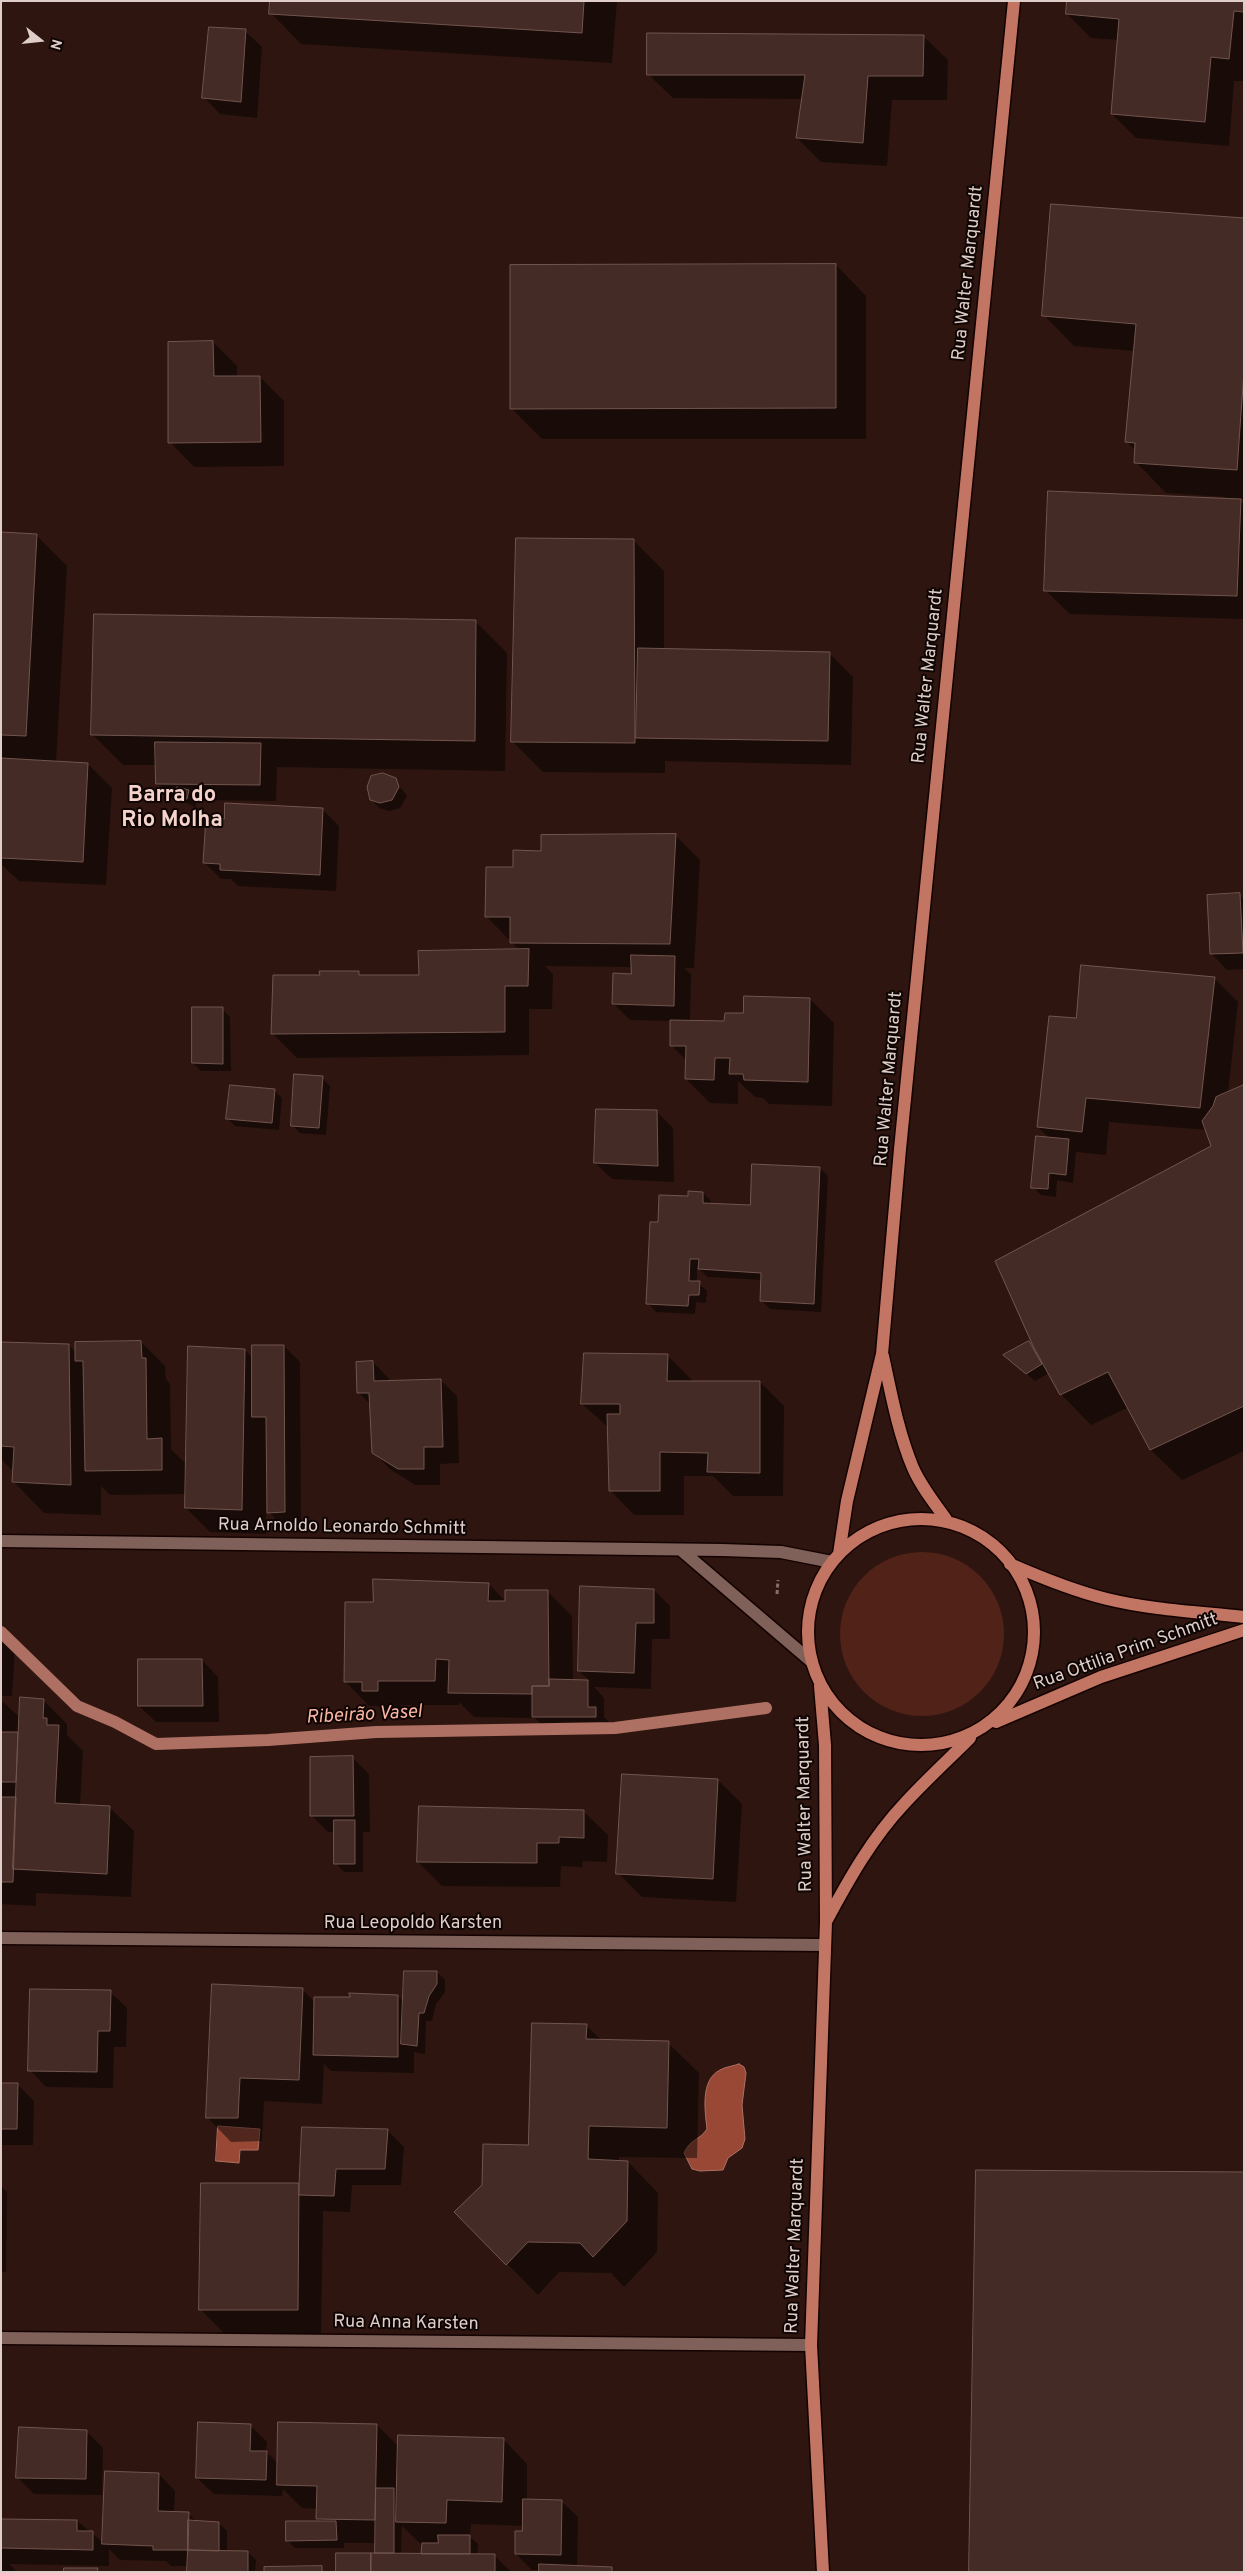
<!DOCTYPE html>
<meta charset="utf-8">
<style>
body{margin:0}
#map{position:relative;width:1245px;height:2573px;overflow:hidden;background:#2e1510;font-family:Overpass,sans-serif}
canvas{display:block}
.frame{position:absolute;inset:0;border:2px solid #dfcdc9;pointer-events:none}
.north{position:absolute;left:15px;top:15px;width:50px;height:50px;-webkit-text-stroke:4px #0e0503;paint-order:stroke;rotate:106deg;font-size:14px;font-weight:700;line-height:20px;text-align:center;color:#dfcdc9}
.north::after{content:'';display:block;margin:auto;width:18px;height:22px;background:#dfcdc9;clip-path:polygon(50% 0,100% 100%,50% 72%,0 100%)}
</style>
<div id="map">
<canvas width="1245" height="2573"></canvas>
<div class="frame"></div>
<div class="north">N</div>
</div>
<script>
const c = document.querySelector('canvas').getContext('2d');
c.lineJoin = 'round';
function fill(path, color) { c.fillStyle = color; c.fill(path, 'evenodd'); }
function stroke(path, color, width, dash) { c.strokeStyle = color; c.lineWidth = width; c.lineCap = dash ? 'butt' : 'round'; c.setLineDash(dash || []); c.stroke(path); }
function write(font, color, halo, rows, align = 'center') {
  c.font = font + ' Overpass,sans-serif'; c.lineWidth = 4; c.setLineDash([]); c.textBaseline = 'middle'; c.strokeStyle = halo; c.fillStyle = color; for (const [text, x, y, turn = 0] of rows) {
    c.save(); c.translate(x, y); c.rotate((+turn || 0) * Math.PI / 180); c.textAlign = isNaN(turn) ? turn : align; if (halo) c.strokeText(text, 0, 0); c.fillText(text, 0, 0); c.restore();
  }
}
const green = new Path2D(`
 M840 1634a82 82 0 1 1 164 0a82 82 0 1 1-164 0Z`);
const water = new Path2D(`
 M739,2064L744,2067L746,2073L742,2105L745,2139L742,2148L728,2158L723,2170L700,2171L692,2169L684,2153C691,2138 699,2141 707,2129C705,2111 700,2080 720,2070C725,2067 733,2066 739,2064Z
 M218,2126L260,2129L258,2150H240L239,2163L216,2161Z`);
const shadow = new Path2D(`
 M271,1H617L612,63L301,44L271,13Z
 M1244,1V81H1234L1229,146L1136,138L1112,114L1118,40L1091,38L1067,14Z
 M245,31L262,47L257,118L220,114L204,97Z
 M923,36L948,60L947,100H892L887,166L821,162L797,138L803,99L673,98L648,74Z
 M1244,220V499L1238,498L1244,504V619L1070,614L1045,590L1225,500V497L1166,493L1136,462V451L1126,441L1135,351L1074,346L1044,315Z
 M836,265L866,296V439H542L511,408Z
 M213,342L237,366V377H260L284,401V466L194,467L170,442Z
 M1,533L36,535L67,566L56,762L88,764L112,788L106,885L19,881L1,864Z
 M633,540L664,571V649L829,653L853,677L851,765L665,761V773L543,772L512,741Z
 M476,622L507,653L505,771L277,767L276,801L197,800L195,807L180,800H173L157,783V765H123L92,734Z
 M393,778L407,796L400,808L389,811L379,808L371,799Z
 M323,810L339,826L336,891L238,886L231,879H221L205,863L225,820Z
 M676,836L700,860L694,968H684L691,974L690,1022L726,1023L744,1015L810,999L834,1023L832,1106L769,1104L763,1098L755,1097L738,1081V1104L710,1103L686,1079L687,1061L671,1045V1021L630,1020L614,1004L632,975V967L545,966L553,974L552,1009H529V1055L297,1058L273,1034L321,976L358,972L362,976H420L519,950L487,917L514,868L542,852Z
 M1239,895L1244,899V969L1227,970L1211,953Z
 M1214,978L1238,1002L1228,1093L1244,1086V1451L1182,1480L1151,1450L1129,1407L1091,1425L1061,1394L1049,1373L1035,1381L1005,1355L1029,1342L1036,1348L1213,1147L1207,1130L1109,1122L1106,1155L1076,1152L1073,1183L1057,1180L1056,1197L1041,1195L1033,1187L1050,1139L1038,1127L1077,1020Z
 M222,1009L230,1017L231,1071H201L193,1063Z
 M322,1078L330,1086L326,1135L300,1133L292,1125Z
 M274,1090L282,1098L279,1130L235,1126L227,1118Z
 M656,1111L673,1128L674,1182L612,1179L595,1163Z
 M820,1168L828,1176L821,1312L770,1309L762,1301V1280L708,1277L697,1267V1282L707,1291L706,1303L696,1302L695,1314L656,1312L648,1303L659,1224L689,1198L703,1193L711,1201V1204L751,1207Z
 M141,1342L165,1366L166,1379L170,1384L171,1449L187,1465L245,1350L253,1358L284,1346L300,1362L301,1528L285,1529L269,1512V1500H266V1534L210,1532L186,1508V1494L110,1495L101,1486V1515L44,1513L14,1482V1472L1,1459V1344L69,1345L76,1353Z
 M667,1355L691,1379V1382H760L784,1406L783,1496H733L713,1476H684V1515H634L610,1490L609,1428L582,1404Z
 M373,1362L389,1379V1382L440,1380L457,1396L459,1463L440,1464V1485H415L390,1469L373,1452L371,1405L359,1393Z
 M489,1584L506,1602L548,1592L572,1616L573,1681H590L579,1671L654,1590L670,1606V1639H652L651,1689L594,1687L604,1698V1717L612,1725V1733H550L535,1718L474,1717L459,1702V1705H401V1715H387L378,1706H369L345,1681L374,1604Z
 M1,1633L15,1647L12,1696H1Z
 M202,1660L218,1677L219,1722H156L139,1706Z
 M1,1700L20,1718L43,1700L67,1724V1735L83,1751L80,1806L109,1807L134,1831L131,1897L36,1893V1906L1,1904Z
 M353,1758L369,1774L370,1832H363V1872H344L336,1863V1832H328L312,1816Z
 M718,1780L742,1804L736,1902L642,1897L618,1873Z
 M583,1811L608,1835L607,1862L583,1861L582,1867L561,1866L560,1887L442,1886L418,1862Z
 M437,1972L445,1980V1992L436,2004L432,2021H426L425,2054L414,2052V2073L331,2071L324,2064L322,2104L264,2101L262,2141L231,2142L207,2117L302,1989L315,2002L398,1996L404,2002Z
 M110,1992L127,2008L126,2047H114L113,2088L46,2087L30,2070Z
 M586,2025L602,2041L668,2043L699,2073L697,2158L619,2157V2162H628L658,2193L657,2252L624,2287L611,2273L559,2272L538,2295L456,2212L529,2146Z
 M1,2084H17L34,2101L33,2145H1Z
 M387,2130L404,2147L401,2185H352L350,2212L323,2211L321,2334L224,2333L200,2309L299,2184L300,2186Z
 M1,2186L7,2192L6,2272H1Z
 M250,2425L267,2442L266,2452L279,2464L377,2425L399,2447L503,2439L527,2464V2500L561,2501L578,2517L577,2567L611,2568L615,2572L532,2570L516,2554L524,2526L471,2524L470,2537L478,2544L477,2556H495L511,2572H337L378,2554L376,2543H344V2548H295L287,2540L321,2522L318,2519V2509L302,2508L283,2489L282,2496L214,2494L197,2478ZM402,2526L423,2546V2555L401,2554Z
 M87,2432L103,2448L102,2495L34,2494L18,2478Z
 M159,2474L175,2491L174,2512L188,2513L197,2522L219,2523L227,2531V2552H248L256,2560L255,2572H189L188,2566H171L166,2561L120,2560L109,2549V2566L9,2564L17,2572H1V2520L77,2521L104,2543Z`);
const stream = new Path2D(`
 M1,1632L77,1706L115,1722L156,1744L268,1740L376,1732L615,1728L766,1708`);
const building = new Path2D(`
 M270,1H584L582,33L269,14Z
 M1067,1H1244V12L1234,11L1229,59L1211,57L1205,122L1111,114L1119,19L1066,14Z
 M209,27L246,29L241,102L202,98Z
 M647,33L924,35L923,76H868L863,143L796,138L805,75H647Z
 M1051,204L1244,218V371L1237,470L1134,463L1135,443L1125,442L1136,324L1042,316Z
 M836,264V408L510,409V265Z
 M213,341L214,376H260L261,442L168,443V342Z
 M1048,491L1241,499L1237,596L1044,591Z
 M1,532L37,534L26,736L1,735Z
 M516,538L634,539L635,743L511,742Z
 M94,614L476,620L475,741L91,735Z
 M638,648L830,652L828,741L636,738Z
 M155,742L261,743L260,785L156,784Z
 M1,758L88,763L83,862L1,858Z
 M383,773L396,778L399,787L392,800L380,803L370,800L367,787L371,776Z
 M177,787L189,790L187,799L174,796Z
 M225,803L323,808L320,875L220,870V864L203,863L206,818L224,819Z
 M676,834L670,944L510,943V917H485L486,867H513V850L541,851V835Z
 M1240,893L1243,953L1210,954L1207,895Z
 M529,949L528,986H505V1032L271,1034L273,975H320L319,971H359V975H419L418,951Z
 M631,955L675,956L674,1006L612,1004L613,973L631,974Z
 M1081,965L1215,977L1200,1108L1086,1098L1082,1132L1037,1127L1049,1016L1076,1018Z
 M744,996L810,998L808,1082L744,1080L743,1074H729L730,1058H715L714,1080L685,1079L686,1046H670V1020L724,1021L725,1013H743Z
 M192,1007H223V1064L192,1063Z
 M294,1074L323,1076L319,1128L291,1126Z
 M230,1085L275,1089L272,1123L226,1119Z
 M1244,1085V1406L1150,1450L1108,1372L1060,1395L1034,1348L995,1261L1211,1146L1202,1121L1213,1106L1216,1097Z
 M596,1109L657,1110L658,1166L594,1163Z
 M1036,1136L1069,1139L1066,1175L1049,1173L1048,1189L1031,1188Z
 M752,1164L820,1167L814,1304L760,1301L761,1273L698,1269L699,1259H690L689,1281H700L699,1295H689L688,1306L646,1304L650,1222H658L659,1195L688,1196V1191L703,1192V1203L750,1205Z
 M141,1341L142,1358H146L147,1439L162,1438V1470L85,1471L83,1361H75V1342Z
 M1029,1341L1042,1364L1026,1374L1003,1355Z
 M1,1342L69,1344L71,1485L12,1482L14,1447L1,1446Z
 M252,1345H284L285,1512L267,1513L266,1417H252Z
 M188,1346L245,1349L242,1510L185,1508Z
 M584,1353L668,1354L667,1381H760V1473L707,1472L708,1453L660,1452V1491H609L607,1414H620V1404H581Z
 M373,1361L374,1381L441,1379L443,1447H424V1469H398L372,1453L369,1393H357L356,1362Z
 M373,1579L489,1583L488,1601H505V1590H548L549,1686H532V1694L448,1693L449,1660L436,1659L435,1681H378V1691H362V1682H344L345,1602H373Z
 M580,1586L654,1589V1623H636L634,1673L578,1671Z
 M138,1659H202L203,1706H138Z
 M549,1679L588,1680V1707H596V1717H532V1686H549Z
 M20,1697L44,1699L43,1718H47V1725H59L55,1803L110,1806L107,1874L13,1869Z
 M1,1732H18L16,1782H1Z
 M353,1756L354,1816H310V1757Z
 M622,1774L718,1779L713,1879L616,1874Z
 M1,1797H16L13,1882H1Z
 M419,1806L584,1810V1838L559,1837V1843H537V1863L417,1862Z
 M334,1820H355V1864H334Z
 M404,1971H437V1984L429,1996L424,2013H419L417,2046L401,2044Z
 M212,1984L303,1988L299,2080L240,2078L238,2118H206Z
 M30,1989L111,1990L110,2031H98L97,2072L28,2071Z
 M349,1993L398,1995V2057L313,2055L314,1997H350Z
 M532,2023L587,2024L586,2039L669,2041L667,2128L589,2126L588,2159L628,2161L627,2221L593,2257L580,2243L528,2242L506,2265L454,2212L482,2185L483,2144L528,2145Z
 M1,2083H18L17,2129H1Z
 M302,2127L388,2129L385,2169H336L334,2196L299,2195Z
 M976,2170L1244,2172V2572H969Z
 M201,2183H299L298,2310H199Z
 M198,2422L251,2424L250,2451H267L266,2480L196,2478Z
 M278,2422L377,2424L375,2520L316,2519L317,2486L277,2485Z
 M19,2427L87,2430L86,2479L16,2478Z
 M398,2435L504,2438L502,2502L447,2500L446,2523L396,2522Z
 M105,2471L159,2473L158,2511L189,2512L188,2550H153V2546L102,2544Z
 M376,2488H394V2553H375Z
 M523,2499L562,2500L561,2555L515,2554V2531H522Z
 M1,2519L77,2520V2531H93V2550L1,2548Z
 M188,2520L219,2522V2551L188,2550Z
 M286,2521H336L337,2540L286,2541Z
 M438,2535H470V2554H421L422,2543H438Z
 M188,2550L248,2551V2572H187Z
 M336,2553H371V2572H336Z
 M371,2553L495,2554V2572H371Z
 M539,2564L612,2567V2572H539Z
 M322,2566V2572H264V2567Z
 M64,2568H98L97,2572H64Z`);
const path = new Path2D(`
 M777,1594L778,1580`);
const minor = new Path2D(`
 M1,1541L722,1550L781,1552L832,1562
 M681,1550L812,1662
 M1,1938L824,1945
 M1,2338L811,2345`);
const primary = new Path2D(`
 M883,1356C891,1393 898,1432 913,1468C921,1486 934,1503 946,1519
 M808 1632a113 113 0 1 1 226 0a113 113 0 1 1-226 0Z
 M839,1554L847,1501L882,1354L900,1149L1014,1
 M1010,1564C1042,1578 1074,1591 1107,1599C1152,1610 1199,1612 1244,1617
 M820,1686L825,1745L826,1922L811,2345L823,2572
 M996,1722L1101,1677L1244,1630
 M827,1920C849,1879 872,1838 904,1804C925,1781 948,1760 970,1738`);
const streetNames = [
 ["Rua Walter Marquardt",969,273,-84],
 ["Rua Walter Marquardt",929,676,-84],
 ["Rua Walter Marquardt",890,1079,-85],
 ["Rua Arnoldo Leonardo Schmitt",342,1528,1],
 ["Rua Ottilia Prim Schmitt",1126,1653,-20],
 ["Rua Walter Marquardt",806,1804,-91],
 ["Rua Leopoldo Karsten",413,1924],
 ["Rua Walter Marquardt",796,2246,-88],
 ["Rua Anna Karsten",406,2324,1]
];
const waterNames = [
 ["Ribeirão Vasel",364,1716,-3]
];
const districtNames = [
 ["Barra do",172,797],
 ["Rio Molha",172,822]
];
fill(green, '#502218');
fill(water, '#994836');
stroke(water, '#ae7062', 1);
fill(shadow, '#0007');
stroke(stream, '#ae7062', 12);
fill(building, '#452b25');
stroke(building, '#72554e', 1);
stroke(minor, '#140201', 15);
stroke(primary, '#140201', 15);
stroke(path, '#85706b', 3, [4, 2.5]);
stroke(minor, '#7f6159', 12);
stroke(primary, '#c27563', 12);
write('18px', '#dfcdc9', '#0e0503', streetNames);
write('italic 19px', '#fbb5a4', '#0e0503', waterNames);
write('bold 22px', '#f5d2ca', '#0e0503', districtNames);
</script>
